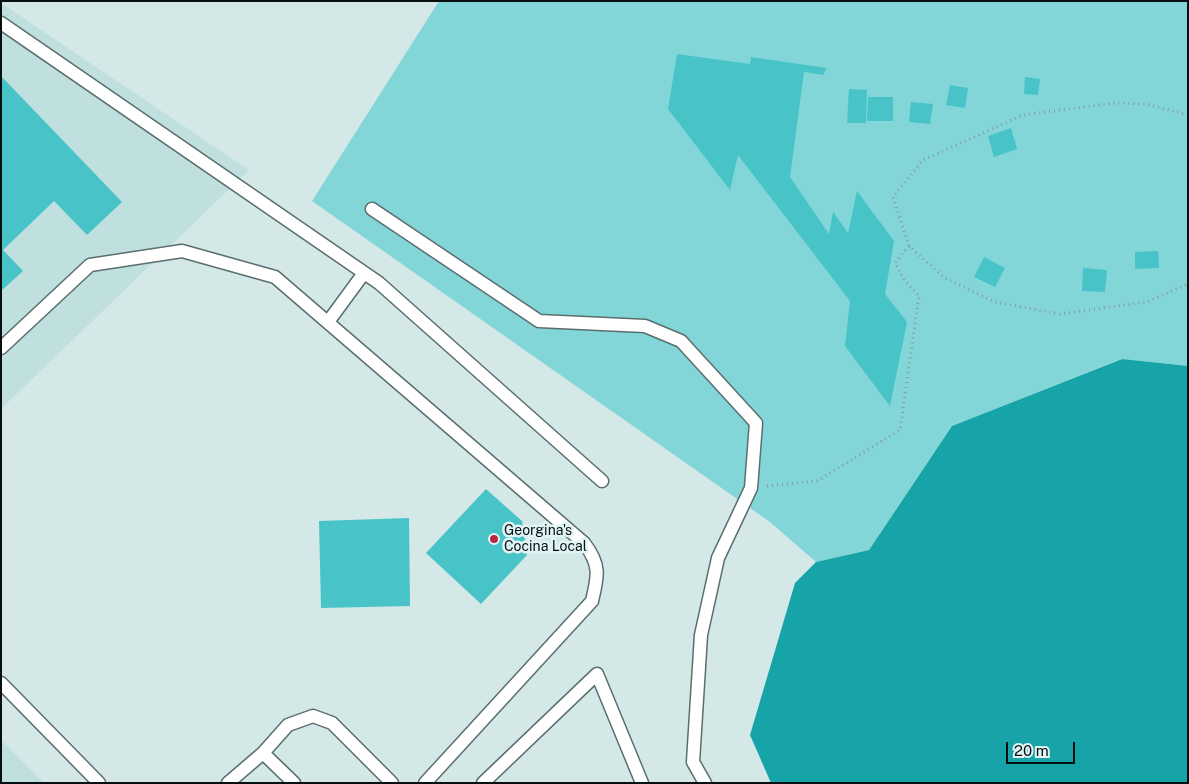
<!DOCTYPE html>
<style>
body{margin:0}
#map{position:relative;width:1189px;height:784px;overflow:hidden;background:#d4e8e8;font-family:"Public Sans",sans-serif}
canvas{display:block}
.frame{position:absolute;inset:0;border:2px solid #080f10;pointer-events:none}
.scale{position:absolute;left:1006px;top:742px;width:69px;height:22px;box-sizing:border-box;border:2px solid #080f10;border-top:0;padding-left:6px;font-size:15px;line-height:18px;white-space:nowrap;color:#080f10;-webkit-text-stroke:4px #e1f5f6;paint-order:stroke}
</style>
<div id="map">
<canvas width="1189" height="784"></canvas>
<div class="frame"></div>
<div class="scale">20 m</div>
</div>
<script>
const c = document.querySelector('canvas').getContext('2d');
c.lineJoin = 'round';
function fill(path, color) { c.fillStyle = color; c.fill(path, 'evenodd'); }
function stroke(path, color, width, dash) { c.strokeStyle = color; c.lineWidth = width; c.lineCap = dash ? 'butt' : 'round'; c.setLineDash(dash || []); c.stroke(path); }
function write(font, color, halo, rows, align = 'center') {
  c.font = font + ' "Public Sans",sans-serif'; c.lineWidth = 5; c.setLineDash([]); c.textBaseline = 'middle'; c.strokeStyle = halo; c.fillStyle = color; for (const [text, x, y, turn = 0] of rows) {
    c.save(); c.translate(x, y); c.rotate((+turn || 0) * Math.PI / 180); c.textAlign = isNaN(turn) ? turn : align; if (halo) c.strokeText(text, 0, 0); c.fillText(text, 0, 0); c.restore();
  }
}
const built = new Path2D(`
 M1,3L249,170L1,409Z
 M1,740L44,783H1Z`);
const green = new Path2D(`
 M439,1H1188V366L1121,359L952,426L869,550L816,562L770,522L312,201Z`);
const water = new Path2D(`
 M1122,359L1188,366V783H771L750,735L795,583L816,562L869,550L952,426Z`);
const building = new Path2D(`
 M677,54L750,64L751,57L827,68L823,75L804,72L790,177L829,234L833,212L848,233L857,191L894,241L885,294L907,322L890,406L845,346L850,301L738,155L730,190L668,109Z
 M1,76L122,202L87,235L54,201L3,250L23,271L1,291Z
 M1025,77L1040,79L1038,95L1024,94Z
 M950,85L968,88L965,108L946,105Z
 M849,89L867,90L866,123H847Z
 M868,97H893V121H867Z
 M911,102L933,104L930,124L909,122Z
 M1011,128L1017,149L994,157L988,136Z
 M1158,251L1159,268L1135,269V252Z
 M984,257L1005,268L995,287L974,277Z
 M1083,268L1107,270L1105,292L1082,291Z
 M486,489L522,521L527,555L481,604L426,553Z
 M409,518L410,606L321,608L319,521Z`);
const path = new Path2D(`
 M1188,115L1146,104L1114,103L1023,115L923,160L893,197L909,246L945,278L995,302L1060,314L1147,302L1188,284
 M767,486L817,481L900,430L919,296L904,280L895,263L909,246`);
const service = new Path2D(`
 M1,23L379,283L602,481
 M372,209L539,321L645,326L681,341L756,423L751,488L718,558L701,635L693,762L705,783
 M328,322L364,273
 M1,348L90,265L182,251L275,277L584,543C601,565 598,576 592,601L425,783
 M1,683L99,783
 M263,753L288,725L313,716L332,723L392,783
 M228,783L263,753L294,783
 M483,783L597,674L642,783`);
const markers = [
 [494,539,5,"#b8273f"]
];
const poiNames = [
 ["Georgina's",504,531],
 ["Cocina Local",504,547]
];
fill(built, '#c0dfdf');
fill(green, '#82d6d8');
fill(water, '#17a4a8');
fill(building, '#48c4c8');
stroke(service, '#5b6e6e', 15);
stroke(path, '#8a999a', 3, [1, 4]);
stroke(service, '#fff', 12);
for (const [x, y, r, color] of markers) { const dot = new Path2D(); dot.arc(x, y, r, 0, 2 * Math.PI); c.fillStyle = color; c.fill(dot); stroke(dot, '#e1f5f6', 2); }
write('14px', '#080f10', '#e1f5f6', poiNames, 'left');
</script>
